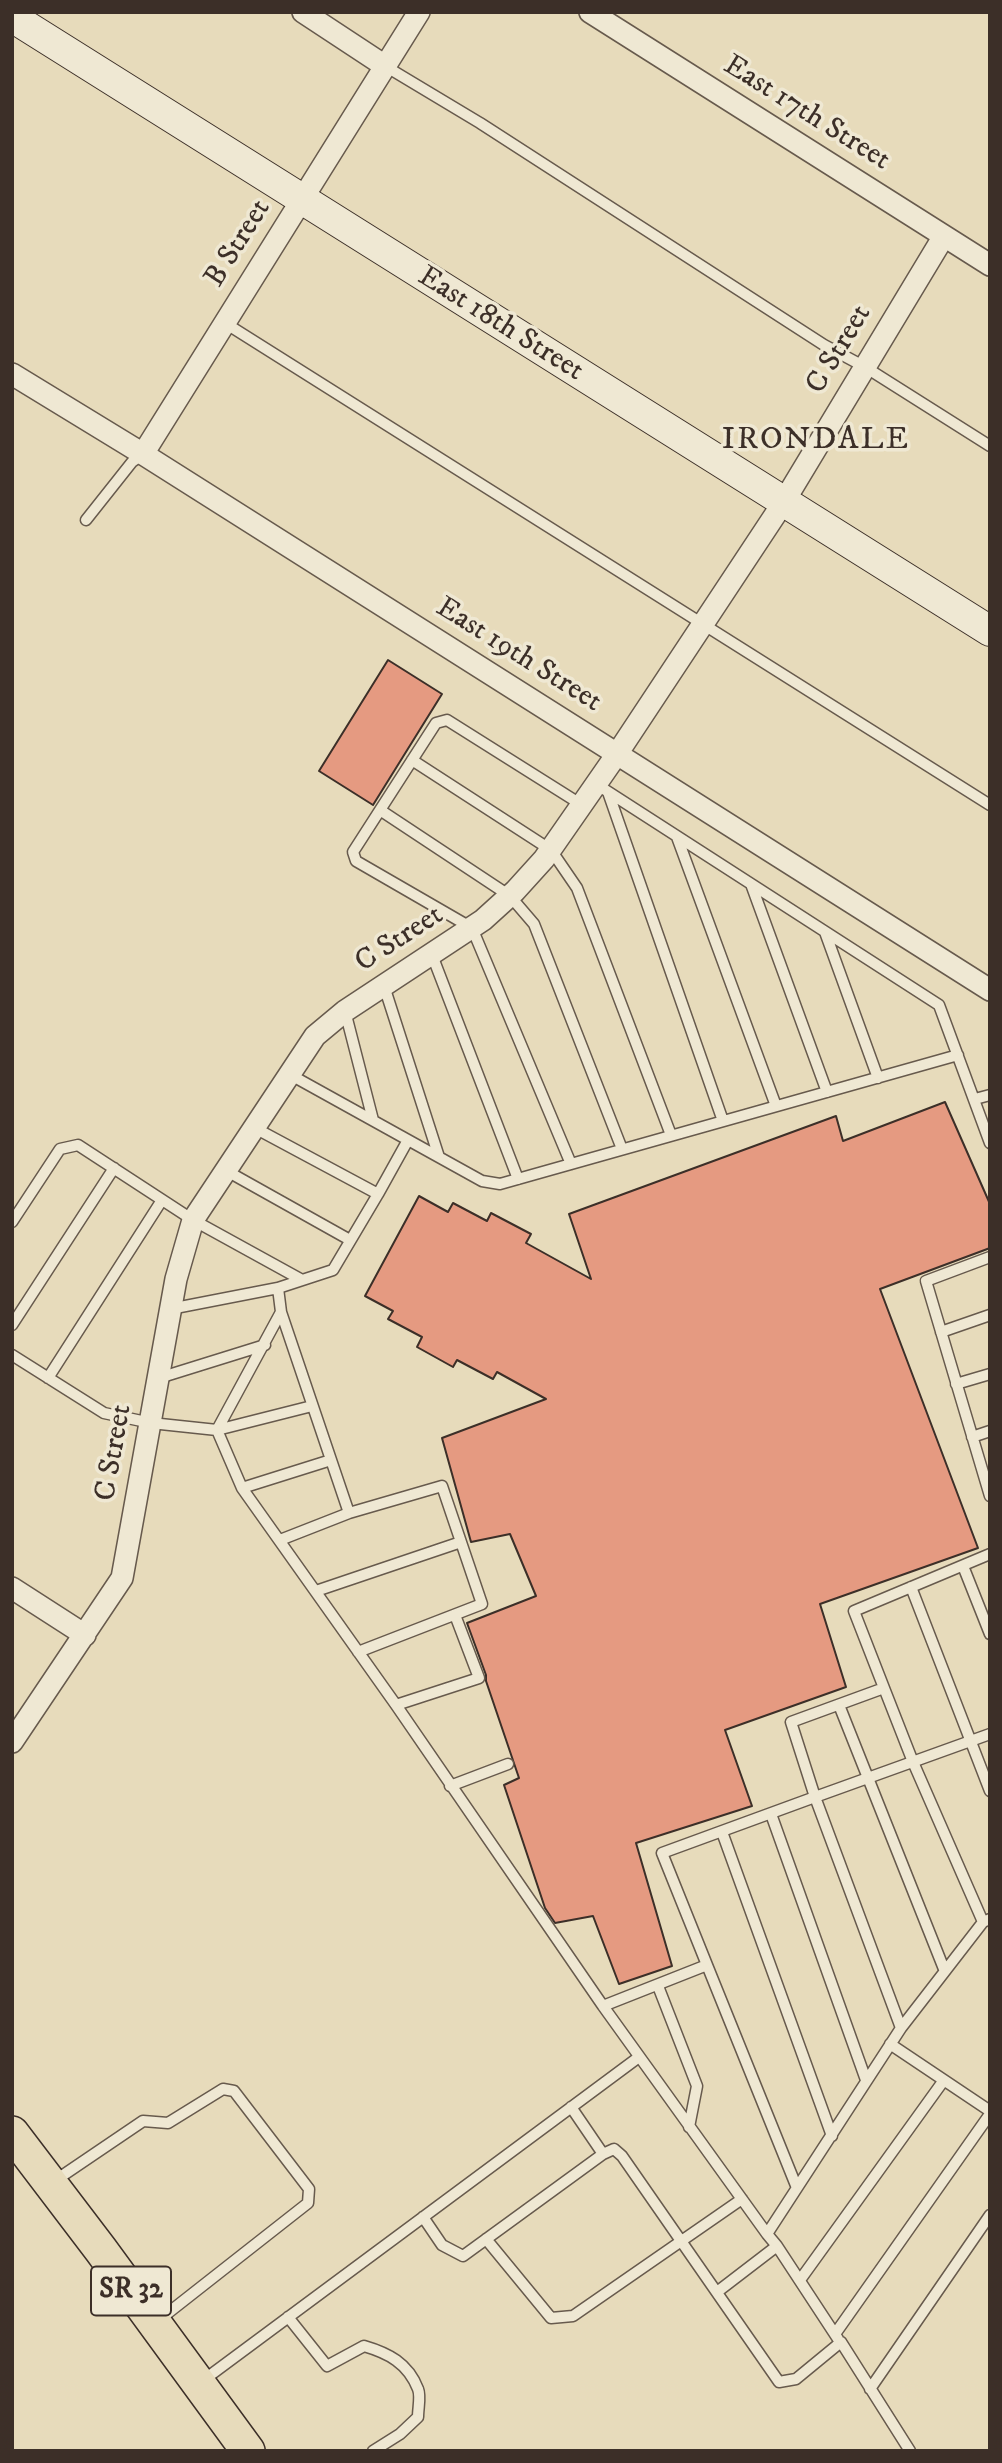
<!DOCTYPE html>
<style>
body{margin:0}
#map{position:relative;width:1002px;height:2463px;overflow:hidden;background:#e7dbbb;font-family:"IM FELL DW Pica",serif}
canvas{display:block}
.frame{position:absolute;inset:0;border:14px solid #3c2f28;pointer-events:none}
</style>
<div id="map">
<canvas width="1002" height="2463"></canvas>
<div class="frame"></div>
</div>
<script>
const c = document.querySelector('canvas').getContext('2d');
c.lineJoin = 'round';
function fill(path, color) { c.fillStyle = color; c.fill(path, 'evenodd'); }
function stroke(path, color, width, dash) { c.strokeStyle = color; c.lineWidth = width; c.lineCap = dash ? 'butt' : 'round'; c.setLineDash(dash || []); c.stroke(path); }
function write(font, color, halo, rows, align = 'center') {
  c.font = font + ' "IM FELL DW Pica",serif'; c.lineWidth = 7; c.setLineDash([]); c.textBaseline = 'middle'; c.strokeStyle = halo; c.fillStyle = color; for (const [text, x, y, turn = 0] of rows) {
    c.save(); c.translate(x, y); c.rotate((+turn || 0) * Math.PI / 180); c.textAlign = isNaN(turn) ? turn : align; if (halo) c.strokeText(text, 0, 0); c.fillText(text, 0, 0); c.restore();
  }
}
const building = new Path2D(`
 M388,660L442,694L373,805L319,771Z
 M945,1102L990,1204V1248L880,1289L978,1548L820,1604L846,1687L725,1730L752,1806L636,1843L672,1966L619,1984L593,1916L555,1923L545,1908L504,1785L519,1778L486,1681V1675L467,1623L536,1596L510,1534L471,1542L442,1438L546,1399L497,1372L493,1379L457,1360L453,1367L417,1347L422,1337L388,1319L393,1311L365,1296L419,1196L448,1212L453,1203L487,1221L491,1213L531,1234L526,1243L591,1279L569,1214L836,1116L843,1141Z`);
const lane = new Path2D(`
 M385,66L480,123L824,345L865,367L990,446
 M225,323L990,805
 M86,520L132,462L143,454
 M412,760L551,850L577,888L671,1135
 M596,784L939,1005L990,1143
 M608,792L723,1121
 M380,810L510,896L534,924L622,1149
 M677,837L776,1106
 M751,884L827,1092
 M825,932L878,1078
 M432,955L518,1179
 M384,986L439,1157
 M345,1011L373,1120
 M289,1074L482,1181L500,1184L958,1055
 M975,1099L990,1095
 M253,1127L378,1194L408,1140
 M571,1164L472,928L356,861L353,852L436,723L447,720L582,805
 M225,1170L350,1240
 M12,1222L60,1149L78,1145L193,1220L302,1280
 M990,1257L926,1281L990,1496
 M170,1309L278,1288
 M12,1325L114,1168
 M941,1332L990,1315
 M12,1355L104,1413L151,1423L217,1430L242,1488L396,1705L603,2006
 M48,1378L162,1200
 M159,1378L265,1345
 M956,1384L990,1374
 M217,1430L281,1312
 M217,1430L312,1406
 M972,1437L990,1431
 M242,1488L331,1460
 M280,1540L349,1513
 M990,1554L854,1611L884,1688L791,1722L815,1797L662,1853L707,1965L603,2006L767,2234L901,2028L983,1922L990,1919
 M963,1566L990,1634
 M911,1587L990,1791
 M316,1591L461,1542
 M358,1652L482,1604L442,1486L349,1513L281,1312L278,1288L333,1270L378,1194
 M884,1688L913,1762L983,1922
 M396,1705L479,1678L455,1615
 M839,1705L944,1969
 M450,1786L508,1764
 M771,1814L866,2080
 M722,1832L832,2136
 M707,1965L797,2188
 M658,1986L697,2086L689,2127
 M901,2028L815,1797L990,1734
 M890,2044L990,2111
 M603,2154L614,2149L622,2156L779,2382L796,2379L841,2342L910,2451
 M53,2182L143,2121L168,2123L223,2089L234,2091L309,2189L308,2203L159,2320
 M423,2217L442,2245L463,2256L603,2154L571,2107
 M767,2234L777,2246L838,2339
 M486,2239L551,2318L573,2316L742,2199
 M800,2280L944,2080
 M717,2292L777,2246
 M288,2317L327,2366L364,2346C388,2353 408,2363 418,2389C421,2396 418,2408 418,2417L400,2434L373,2451
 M835,2334L990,2114
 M201,2382L639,2057
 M870,2389L990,2215`);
const street = new Path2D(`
 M303,12L385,66
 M590,12L990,265
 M12,374L143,454L990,990
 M143,454L419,12
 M12,1588L85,1635
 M12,1742L122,1578L176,1279L193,1220L315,1036L345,1011L483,920L515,891L544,859L617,754L783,503L944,236`);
const secondary = new Path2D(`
 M12,17L990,631`);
const primary = new Path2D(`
 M12,2133L101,2250L248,2451`);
const shields = [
 [131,2291,80]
];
const shieldNames = [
 ["SR 32",131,2291]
];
const streetNames = [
 ["East 17th Street",806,114,32],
 ["B Street",239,244,-58],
 ["East 18th Street",500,325,32],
 ["C Street",840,350,-59],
 ["East 19th Street",518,656,32],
 ["C Street",400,940,-33],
 ["C Street",115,1453,-80]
];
const neighbourhoodNames = [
 ["IRONDALE",816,441]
];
fill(building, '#e59a81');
stroke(building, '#3c2f28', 2);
stroke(lane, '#675a4d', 13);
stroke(street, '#675a4d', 24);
stroke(secondary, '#3c2f28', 32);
stroke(primary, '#3c2f28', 36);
stroke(lane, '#efe8d3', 10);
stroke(street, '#efe8d3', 21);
stroke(secondary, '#efe8d3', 30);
stroke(primary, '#e7dbbb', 33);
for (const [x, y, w] of shields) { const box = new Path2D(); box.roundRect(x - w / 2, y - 24.5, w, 49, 5); c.fillStyle = '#efe8d3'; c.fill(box); stroke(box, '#3c2f28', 2); }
write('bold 28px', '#3c2f28', null, shieldNames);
write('30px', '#3c2f28', '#efe8d3', streetNames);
c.letterSpacing = '2px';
write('32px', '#3c2f28', '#efe8d3', neighbourhoodNames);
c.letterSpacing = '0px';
</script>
